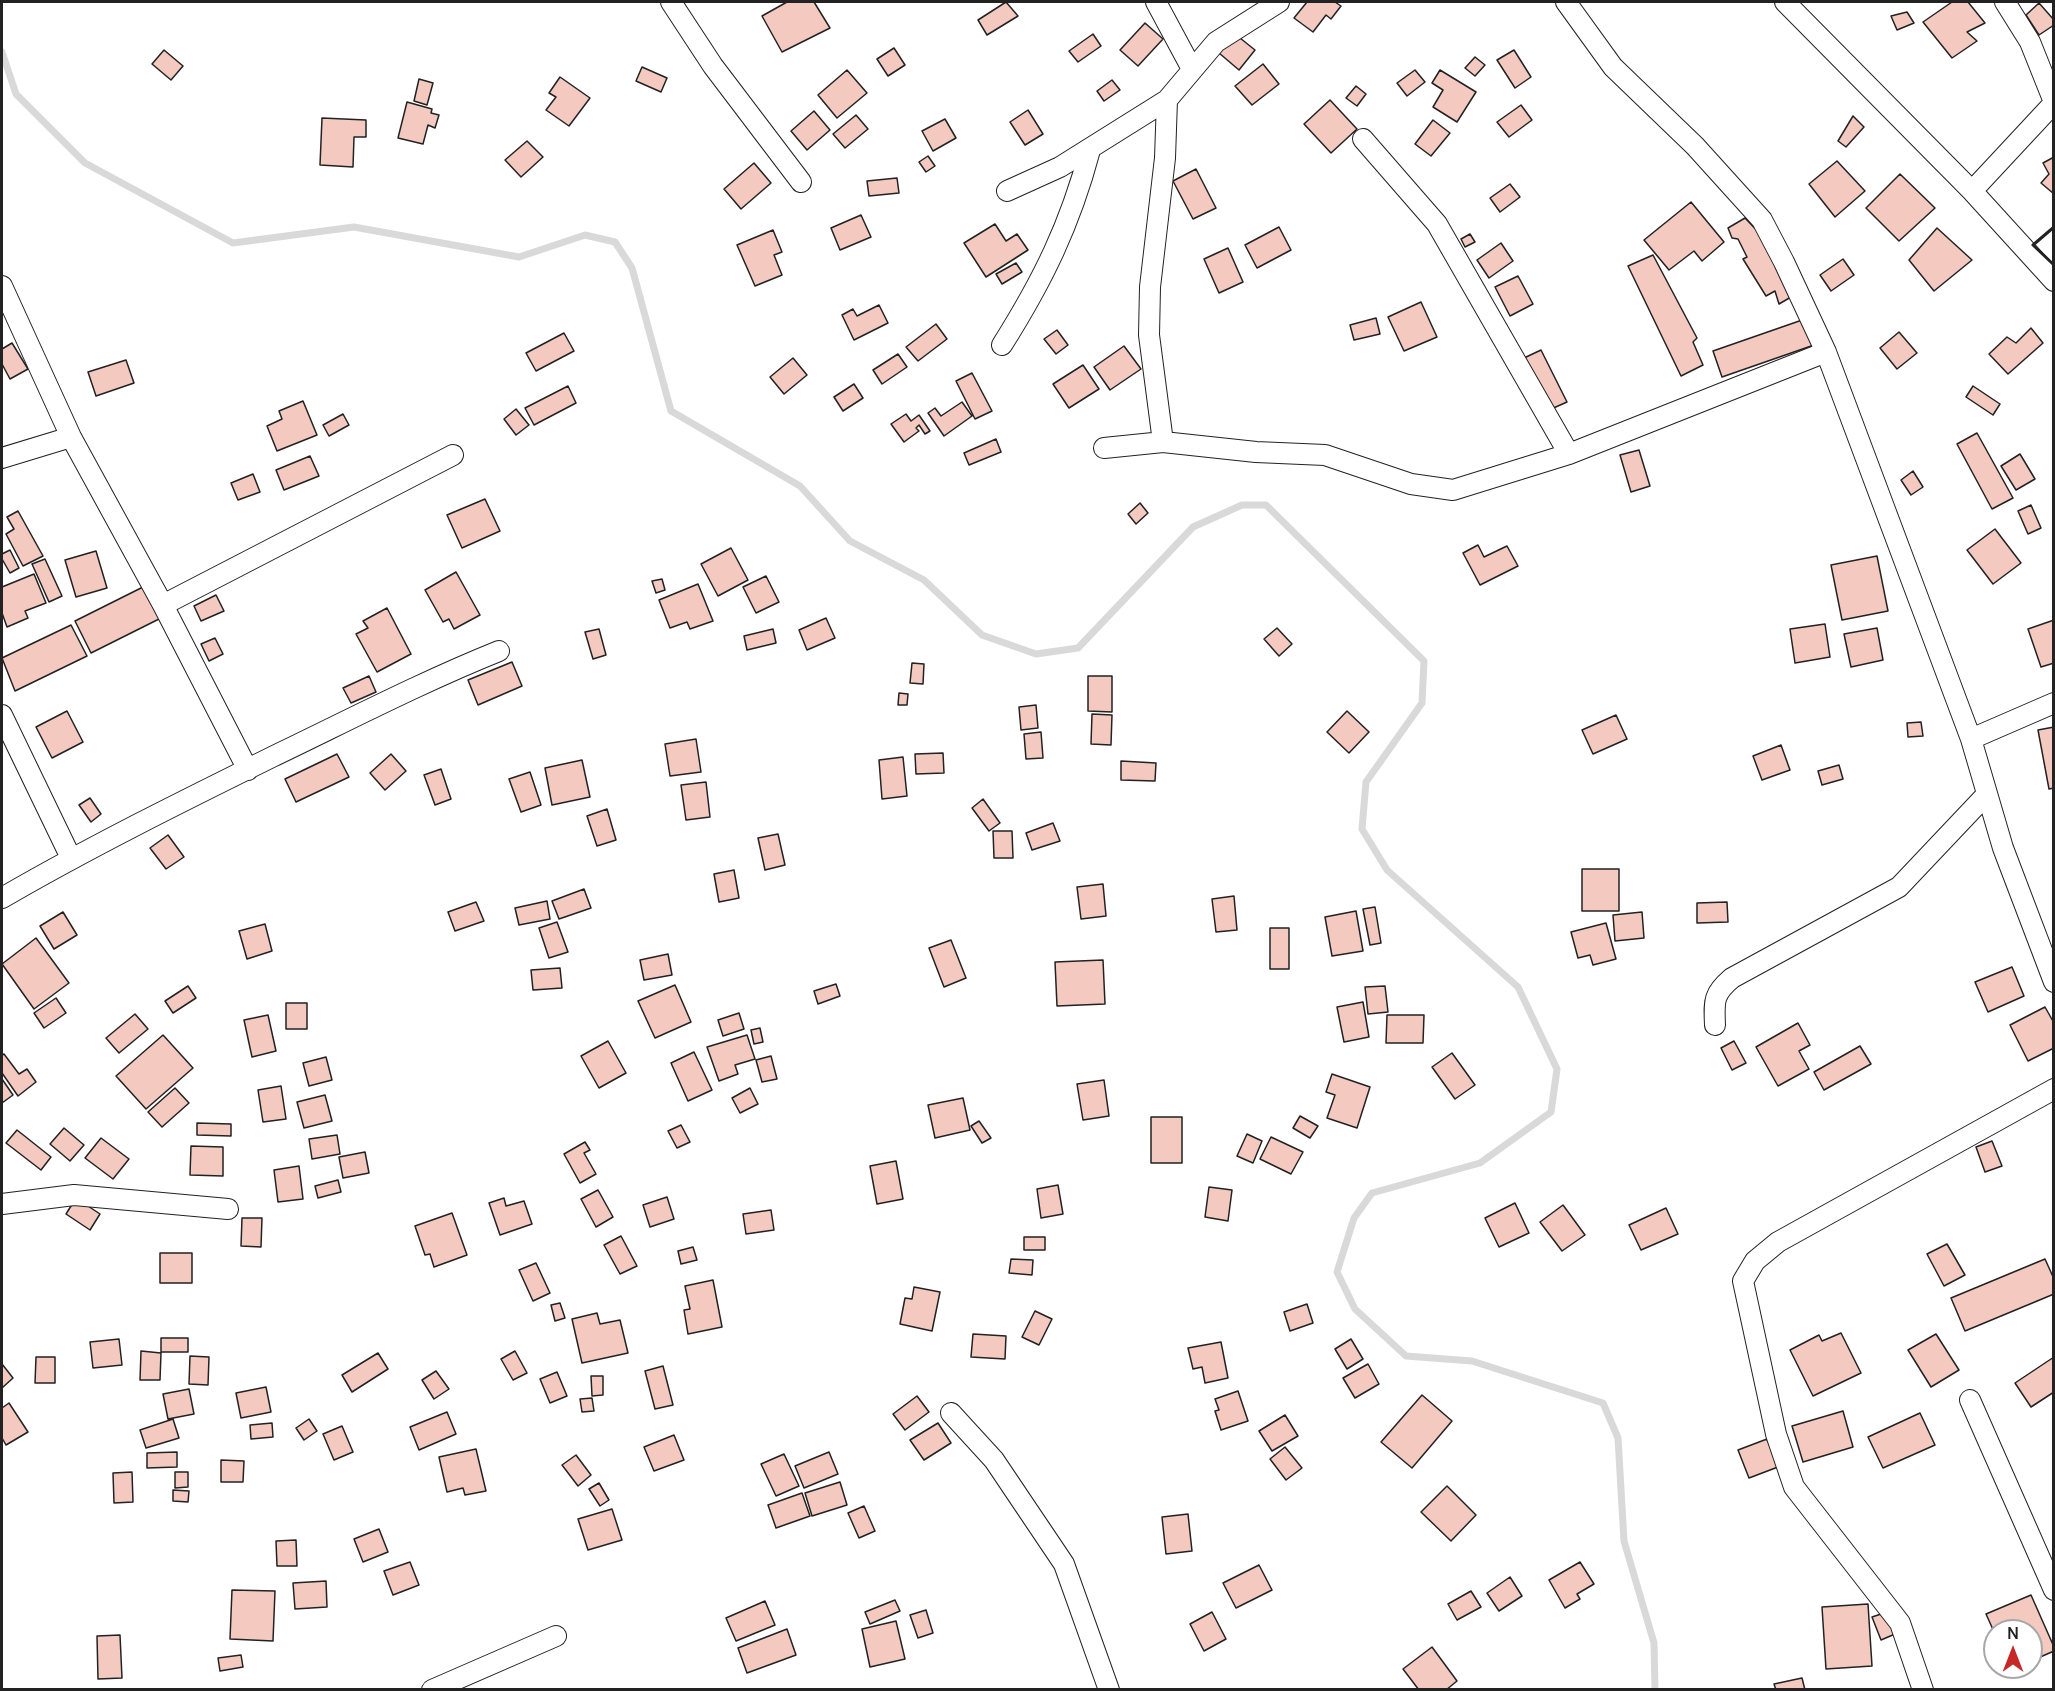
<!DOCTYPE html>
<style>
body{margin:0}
#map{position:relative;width:2055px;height:1691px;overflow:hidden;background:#fff;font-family:Manrope,sans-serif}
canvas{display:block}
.frame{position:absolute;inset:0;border:3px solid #222;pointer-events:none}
.north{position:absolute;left:1983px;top:1619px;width:60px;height:60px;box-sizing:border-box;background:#fff;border:2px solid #a7a7a7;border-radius:50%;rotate:0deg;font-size:16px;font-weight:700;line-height:24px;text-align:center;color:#222}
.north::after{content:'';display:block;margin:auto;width:21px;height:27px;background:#c62828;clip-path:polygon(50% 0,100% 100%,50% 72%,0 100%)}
</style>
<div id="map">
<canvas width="2055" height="1691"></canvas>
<div class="frame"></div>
<div class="north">N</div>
</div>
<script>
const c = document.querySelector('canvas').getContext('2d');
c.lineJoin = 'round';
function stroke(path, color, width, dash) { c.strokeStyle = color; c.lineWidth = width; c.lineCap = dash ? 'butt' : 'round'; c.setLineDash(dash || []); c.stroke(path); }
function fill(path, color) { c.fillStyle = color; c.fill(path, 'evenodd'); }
const stream = new Path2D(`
 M2,52L16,94L85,163L233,243L354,227L519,257L585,235L615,242L632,268L671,411L800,486L850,541L924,580L982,635L1036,654L1078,648L1193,527L1242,505H1266L1424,661L1422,703L1366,782L1362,829L1387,870L1518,987L1557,1069L1551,1112L1480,1163L1372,1193L1354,1218L1337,1272L1355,1309L1406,1356L1472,1361L1603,1403L1618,1438L1624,1541L1654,1643L1655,1690`);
const building = new Path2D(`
 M787,2H814L830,28L782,52L762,16Z
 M1006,2L1018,16L987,35L978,20Z
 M1307,2H1335L1341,6L1331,19L1326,15L1313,32L1294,18Z
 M1952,2H1968L1985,23L1967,32L1977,41L1952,58L1923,22Z
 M2039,3L2054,20V25L2039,35L2026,15Z
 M1907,12L1914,23L1897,30L1891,16Z
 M1145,23L1163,39L1138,66L1120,50Z
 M1093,34L1101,46L1078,62L1069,51Z
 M1235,34L1255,50L1239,70L1219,53Z
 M894,48L905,65L888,76L877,59Z
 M164,50L183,66L171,80L152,64Z
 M1514,50L1531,77L1515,88L1497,60Z
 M1475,57L1485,65L1475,76L1465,68Z
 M1263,64L1279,84L1252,105L1235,86Z
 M642,67L667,78L661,92L636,81Z
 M847,70L867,93L837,118L818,95Z
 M1415,70L1425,82L1407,96L1397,83Z
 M1440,70L1476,92L1457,122L1433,107L1443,90L1432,83Z
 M560,77L590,98L569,126L546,110L556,97L549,93Z
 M419,79L433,83L427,105L414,101Z
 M1112,80L1120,90L1104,101L1097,91Z
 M1356,86L1366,94L1357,106L1346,98Z
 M1330,100L1357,129L1331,153L1304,124Z
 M407,102L432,109L431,113L439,115L435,128L428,125L423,144L398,138Z
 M1521,105L1532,120L1509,137L1497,122Z
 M1028,110L1043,134L1025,145L1010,122Z
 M814,111L830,130L807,150L791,131Z
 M856,115L868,129L845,148L833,134Z
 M1853,116L1864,127L1846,147L1838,141Z
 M322,118L366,120V137H354L353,167L320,165Z
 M945,119L956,138L933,151L922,131Z
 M1433,120L1450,133L1431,156L1415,144Z
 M527,141L543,157L521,177L505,160Z
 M928,156L935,166L926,172L919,162Z
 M2054,157V194L2041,183L2049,174L2043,163Z
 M1837,161L1865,191L1835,217L1809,184Z
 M754,163L771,183L741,209L724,189Z
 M1196,169L1216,208L1193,219L1173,181Z
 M1900,174L1935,208L1899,241L1866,208Z
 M897,178L899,193L869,196L867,181Z
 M1510,184L1520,197L1500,212L1490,198Z
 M1691,202L1724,242L1702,261L1694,251L1669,270L1644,240Z
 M861,215L871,237L840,250L831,228Z
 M1745,218L1765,239L1791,297L1779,304L1775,291L1766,296L1743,259L1747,257L1738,239L1732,238L1728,228Z
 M995,224L1006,241L1017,234L1028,250L986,277L964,243Z
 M1279,227L1291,250L1257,268L1245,245Z
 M1937,228L1972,260L1934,291L1909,260Z
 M773,230L782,252L774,255L782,275L755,286L737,245Z
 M1470,234L1475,242L1465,247L1461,239Z
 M1501,243L1513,261L1489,278L1477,260Z
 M1228,248L1243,282L1219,293L1204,259Z
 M1653,255L1697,338L1693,342L1703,365L1681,376L1628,266Z
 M1843,259L1854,275L1831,291L1820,275Z
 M1016,263L1022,272L1002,284L996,274Z
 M1518,276L1533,304L1510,316L1495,287Z
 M1421,302L1437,337L1404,351L1388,317Z
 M879,305L888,323L854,340L842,315L853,309L857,316Z
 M1376,318L1380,334L1354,340L1350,325Z
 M1805,319L1814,345L1722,377L1713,351Z
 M936,324L947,339L918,361L906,347Z
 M2031,328L2043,343L2008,374L1989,354L2007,337L2016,343Z
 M1057,330L1068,345L1056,354L1044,339Z
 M1899,332L1917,353L1897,369L1880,348Z
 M564,333L574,351L536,371L526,353Z
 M12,343L28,369L10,379L2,364V349Z
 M1124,346L1141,369L1110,390L1094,367Z
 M1541,350L1567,402L1549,410L1524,358Z
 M898,354L907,367L882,384L873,370Z
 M793,358L807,375L784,394L770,377Z
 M126,360L134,383L96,396L88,372Z
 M1083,365L1099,389L1069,408L1053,384Z
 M972,373L992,411L975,419L956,381Z
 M854,384L863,398L843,411L834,397Z
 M568,386L576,403L534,425L525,408Z
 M1973,386L2000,404L1993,415L1966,397Z
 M303,401L317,435L277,451L267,426L282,419L279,411Z
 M962,402L972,416L944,436L928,413L935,408L941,416Z
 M516,409L529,425L516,435L504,419Z
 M343,414L349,425L329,436L323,425Z
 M906,414L911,421L919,415L930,431L925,434L919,425L916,428L919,431L904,442L891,424Z
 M1977,433L2013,498L1992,509L1957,444Z
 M996,439L1001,452L969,465L964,453Z
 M1639,450L1650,486L1631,492L1620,455Z
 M2020,454L2035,479L2016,490L2001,466Z
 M310,456L319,476L284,490L276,470Z
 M1913,471L1923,487L1911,495L1901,480Z
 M253,474L260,492L238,500L231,483Z
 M485,499L500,531L462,548L447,515Z
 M1140,503L1148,513L1136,524L1128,514Z
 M2031,505L2041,528L2028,534L2018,511Z
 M18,511L43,556L23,566L6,534L14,529L7,517Z
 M1995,529L2021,563L1993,584L1967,550Z
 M1478,545L1484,557L1507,546L1518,566L1480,585L1463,553Z
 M731,548L748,580L718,596L701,564Z
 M10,550L19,568L10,573L2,559V554Z
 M96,551L107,588L76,597L65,560Z
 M1877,556L1888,611L1842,620L1831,565Z
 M45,559L62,596L49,602L32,564Z
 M456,572L480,615L454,629L449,619L443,622L425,590Z
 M34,574L46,603L25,611L28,618L7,627L2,613V587Z
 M766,576L779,602L756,613L743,587Z
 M662,579L665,590L656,593L652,581Z
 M698,584L713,621L690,629L687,622L670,628L659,600Z
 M147,585L163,617L91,653L75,621Z
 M216,595L224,611L201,621L194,606Z
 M387,608L411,654L377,672L356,634L368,628L363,621Z
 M826,618L835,638L807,650L799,630Z
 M2054,620V663L2041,667L2028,629Z
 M1825,624L1830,657L1795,663L1790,629Z
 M71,625L87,656L15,691L2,658Z
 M1277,628L1292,644L1279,656L1264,639Z
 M1877,628L1883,660L1851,667L1844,634Z
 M599,629L606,655L593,659L585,632Z
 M773,629L776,643L747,650L744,636Z
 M215,638L223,654L209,661L201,644Z
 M512,662L522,686L478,705L468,680Z
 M912,663L924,664L923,684L910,683Z
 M369,676L376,692L351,703L343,688Z
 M1088,676H1112V712L1088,711Z
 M899,693L908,694L907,705H898Z
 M1036,705L1038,728L1021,730L1019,707Z
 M67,711L83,742L52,758L36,727Z
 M1347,711L1369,732L1349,753L1327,732Z
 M1092,714L1112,715L1111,745L1091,744Z
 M1616,715L1627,739L1593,754L1582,730Z
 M1921,722L1923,736L1908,737L1907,723Z
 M2054,727V788L2049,789L2038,730Z
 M1041,732L1043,758L1026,759L1024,734Z
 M696,739L701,772L670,776L665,744Z
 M1781,745L1790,770L1762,780L1753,756Z
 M943,753L944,773L916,774L915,754Z
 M337,754L349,777L296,802L285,779Z
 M391,754L406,771L385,790L370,773Z
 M903,757L907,796L882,799L879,760Z
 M582,760L590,797L552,805L545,768Z
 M1121,761L1156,763L1155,781L1121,780Z
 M1839,765L1843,779L1822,785L1818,771Z
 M441,769L451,799L435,805L424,775Z
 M530,772L541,805L521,812L509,779Z
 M706,782L710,817L686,820L681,785Z
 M90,798L101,814L91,822L79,805Z
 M983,799L1000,823L989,831L972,808Z
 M607,809L616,840L597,846L587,816Z
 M1053,823L1060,841L1032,850L1026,833Z
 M993,831H1012L1013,858H994Z
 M778,834L785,865L765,870L758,838Z
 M168,835L184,857L166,869L150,848Z
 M1582,869H1619V911H1582Z
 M734,870L739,898L719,902L714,874Z
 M1103,884L1106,916L1081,919L1077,887Z
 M584,889L591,908L559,919L552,901Z
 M1234,896L1237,930L1216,932L1212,899Z
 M547,901L550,919L519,925L515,908Z
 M476,902L484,921L455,931L448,912Z
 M1727,902L1728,922L1697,923V903Z
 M1375,907L1381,943L1370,945L1363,909Z
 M1356,911L1363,951L1332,956L1325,917Z
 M63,912L77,935L54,949L40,926Z
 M1642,912L1644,938L1615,941L1613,915Z
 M557,922L568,952L549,958L539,928Z
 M1606,923L1616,959L1593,965L1590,955L1578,958L1571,932Z
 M265,924L272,951L247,959L239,931Z
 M1270,928H1289V969H1270Z
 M36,938L69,983L34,1009L2,964Z
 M951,940L966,978L944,987L929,948Z
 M668,954L672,975L644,980L640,960Z
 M1103,960L1105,1004L1057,1006L1055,962Z
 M2012,967L2024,996L1988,1012L1975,982Z
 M560,968L562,988L533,990L531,970Z
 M836,984L840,996L818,1004L814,991Z
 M675,985L691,1022L655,1038L638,1001Z
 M188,986L196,998L173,1013L165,1001Z
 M1385,986L1388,1012L1368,1014L1365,987Z
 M56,998L66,1013L44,1028L34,1013Z
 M1363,1002L1369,1037L1344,1042L1337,1007Z
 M286,1003H307V1029H286Z
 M2045,1007L2054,1023V1048L2028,1061L2010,1025Z
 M739,1013L744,1029L723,1036L718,1020Z
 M135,1014L148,1029L119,1053L106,1038Z
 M268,1015L276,1051L252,1057L244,1020Z
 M1387,1015H1424L1423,1043H1386Z
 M1798,1023L1810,1045L1799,1051L1809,1069L1778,1086L1756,1047Z
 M760,1028L763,1042L754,1044L751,1030Z
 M163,1035L193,1068L146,1109L116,1076Z
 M747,1035L755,1059L735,1065L738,1074L719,1081L707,1047Z
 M608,1041L626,1073L599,1088L581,1056Z
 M1734,1041L1746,1063L1732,1070L1721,1048Z
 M1860,1046L1871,1064L1824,1090L1814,1072Z
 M694,1052L712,1090L688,1101L671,1063Z
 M1452,1053L1475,1085L1455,1099L1432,1067Z
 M4,1054L19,1074L27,1069L36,1082L18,1096L2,1073V1055Z
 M771,1056L777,1079L762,1082L756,1060Z
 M326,1057L332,1080L309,1086L303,1063Z
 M1332,1074L1370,1087L1357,1128L1327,1118L1335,1095L1326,1092Z
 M2,1079L13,1095L2,1103Z
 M1104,1080L1109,1116L1083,1120L1077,1084Z
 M281,1086L286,1119L263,1122L258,1090Z
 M175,1088L189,1103L162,1127L148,1112Z
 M750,1088L758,1104L740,1113L732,1098Z
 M325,1095L332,1121L304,1128L297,1102Z
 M963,1098L970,1130L935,1138L928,1105Z
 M1300,1116L1318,1126L1310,1138L1293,1128Z
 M1151,1117H1182V1163H1151Z
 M979,1121L991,1138L982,1143L971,1126Z
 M197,1123L231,1124V1136L197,1135Z
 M681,1125L690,1142L677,1148L668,1131Z
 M64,1128L84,1145L70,1161L50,1144Z
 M17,1130L51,1157L41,1170L6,1143Z
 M1247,1134L1262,1141L1253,1163L1237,1156Z
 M337,1135L340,1154L312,1159L309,1139Z
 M1271,1137L1303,1152L1291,1174L1260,1159Z
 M101,1138L129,1159L113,1179L85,1158Z
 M1992,1141L2002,1166L1985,1172L1976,1147Z
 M585,1142L590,1150L584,1153L596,1174L580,1183L564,1154Z
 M191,1146L223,1147V1176L190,1175Z
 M365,1152L369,1173L343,1178L339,1157Z
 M896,1161L903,1199L877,1204L870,1166Z
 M299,1166L303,1199L278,1202L274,1170Z
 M338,1180L341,1192L318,1198L315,1186Z
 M1058,1185L1063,1214L1041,1218L1037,1189Z
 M1209,1187L1232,1190L1228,1221L1205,1217Z
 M598,1190L613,1217L596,1227L581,1199Z
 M667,1197L674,1219L650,1227L643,1205Z
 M76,1198L100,1214L90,1230L66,1214Z
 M504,1198L506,1206L524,1201L532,1224L500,1235L489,1203Z
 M1515,1203L1529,1233L1499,1247L1485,1218Z
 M1563,1205L1585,1235L1562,1251L1540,1222Z
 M1666,1208L1678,1234L1641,1250L1629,1225Z
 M771,1210L774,1230L746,1234L743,1214Z
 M452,1213L467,1255L434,1267L430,1254L425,1255L415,1226Z
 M242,1218H262L261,1247L241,1246Z
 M621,1236L637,1266L620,1274L604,1245Z
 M1024,1237H1045V1250H1024Z
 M1947,1244L1965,1275L1944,1286L1927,1254Z
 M693,1247L697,1260L681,1264L678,1251Z
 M160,1253H192V1283H160Z
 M1011,1259L1033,1260L1032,1275L1009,1273Z
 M2045,1259L2054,1279V1294L1965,1331L1951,1298Z
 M536,1263L550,1293L533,1301L519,1270Z
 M713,1280L722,1327L688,1334L684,1310L690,1309L685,1286Z
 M914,1287L940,1292L932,1331L900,1324L905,1298L912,1299Z
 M560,1303L565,1318L555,1321L551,1305Z
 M1307,1304L1313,1323L1290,1331L1284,1312Z
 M1035,1311L1052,1319L1039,1345L1022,1337Z
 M597,1313L600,1324L620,1320L628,1353L582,1363L572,1319Z
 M1841,1333L1861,1373L1813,1396L1790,1350L1819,1335L1822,1341Z
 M973,1334L1006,1336L1005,1359L971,1357Z
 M1936,1334L1959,1370L1931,1387L1908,1350Z
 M161,1338H188V1352H161Z
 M119,1339L122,1365L93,1368L90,1342Z
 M1351,1339L1363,1359L1347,1369L1335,1349Z
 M1221,1342L1228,1378L1205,1383L1202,1367L1193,1369L1188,1348Z
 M141,1351L161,1353L160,1380H140Z
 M515,1351L527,1373L513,1380L501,1359Z
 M378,1353L388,1369L352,1392L342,1375Z
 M190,1356L209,1357L208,1385L189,1384Z
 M36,1357H55V1383H35Z
 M2054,1357V1392L2031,1407L2015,1383Z
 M2,1364L13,1378L2,1388Z
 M1368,1364L1379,1384L1355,1398L1343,1378Z
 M663,1366L673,1405L655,1409L645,1371Z
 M436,1371L449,1389L434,1399L422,1380Z
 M557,1372L567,1396L550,1403L540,1379Z
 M591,1376H603V1395L592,1396Z
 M266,1387L271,1412L241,1418L236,1393Z
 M189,1389L194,1414L168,1419L163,1394Z
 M1238,1391L1248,1421L1221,1430L1215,1411L1219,1410L1215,1399Z
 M1422,1395L1452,1421L1412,1468L1381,1442Z
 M917,1396L929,1412L905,1430L893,1414Z
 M592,1398L594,1411L582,1412L580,1399Z
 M9,1403L28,1432L6,1445L2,1438V1408Z
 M1843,1411L1853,1447L1803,1462L1792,1426Z
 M447,1412L456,1434L419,1450L410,1427Z
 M1920,1413L1935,1445L1883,1468L1868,1437Z
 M1285,1415L1298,1436L1272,1451L1259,1431Z
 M173,1419L179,1438L146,1448L140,1430Z
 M309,1419L317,1431L304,1440L296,1428Z
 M272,1423L273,1437L251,1439L250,1425Z
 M938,1423L951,1443L924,1460L910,1440Z
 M342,1426L353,1452L334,1460L323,1434Z
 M674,1435L684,1460L654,1471L644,1447Z
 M1767,1439L1778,1467L1749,1478L1738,1450Z
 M1285,1447L1302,1468L1286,1480L1270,1459Z
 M476,1449L486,1491L465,1495L463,1488L447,1492L439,1457Z
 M177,1452V1467L147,1468V1453Z
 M829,1452L838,1474L804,1488L795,1466Z
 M784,1454L799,1486L776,1496L761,1464Z
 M576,1455L591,1475L578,1486L562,1465Z
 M221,1460L244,1461L243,1482H221Z
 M132,1472L133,1502L114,1503L113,1473Z
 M175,1472H188V1487L175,1488Z
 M840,1482L847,1505L812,1516L805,1493Z
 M599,1483L609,1500L600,1506L589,1489Z
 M1447,1486L1476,1515L1451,1541L1421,1512Z
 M173,1490L189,1491L188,1502L173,1501Z
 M802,1493L810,1516L776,1528L768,1505Z
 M864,1506L875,1531L859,1538L848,1513Z
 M612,1509L622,1540L588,1550L578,1519Z
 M1188,1514L1192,1551L1166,1554L1162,1517Z
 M379,1529L388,1552L363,1562L354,1539Z
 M296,1540L297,1566H277L276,1541Z
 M410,1562L419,1585L393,1595L384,1571Z
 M1580,1562L1594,1584L1577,1594L1580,1599L1565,1608L1549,1580Z
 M1259,1565L1272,1590L1236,1608L1223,1583Z
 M1510,1577L1522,1596L1499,1611L1487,1593Z
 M326,1581L327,1607L295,1609L293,1583Z
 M232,1590L275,1591L273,1641L230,1639Z
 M1471,1591L1481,1607L1457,1620L1448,1604Z
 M2031,1595L2054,1647V1651L2031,1661V1631H1995V1634L1986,1614Z
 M895,1600L900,1611L870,1624L865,1612Z
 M765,1601L775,1625L736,1641L726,1618Z
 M1868,1604L1872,1666L1826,1669L1822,1607Z
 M926,1610L933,1633L918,1638L910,1615Z
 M1212,1612L1226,1639L1204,1651L1190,1624Z
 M1887,1612L1895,1634L1881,1640L1872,1617Z
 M896,1621L905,1659L870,1667L862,1629Z
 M787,1629L796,1655L747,1673L738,1648Z
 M120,1635L122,1678L98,1679L97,1636Z
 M1432,1647L1457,1681L1446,1690H1419L1403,1669Z
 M241,1655L243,1667L220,1671L218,1658Z
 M1802,1678L1805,1690H1776L1774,1684Z`);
const street = new Path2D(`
 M671,2L713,66L801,182
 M1156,2L1192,69
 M1566,2L1613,67L1695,146L1762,220L1784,262L1826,352L1971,739L2003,848L2054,982
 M1785,2L1972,191L2054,281
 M2005,2L2030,42L2054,102
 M1363,139L1437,224L1569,454
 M1007,191L1060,167L1167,100L1216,42L1279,2
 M1972,191L2054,103
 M2,286L71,437L163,605L248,770
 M1002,345C1043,280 1070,225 1090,150
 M1163,442L1149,335L1150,287L1165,158L1167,100
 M1104,448L1163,442L1256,452L1325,455L1411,484L1453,490L1569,454L1826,352
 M2,458L71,437
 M163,605L453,455
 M2,715L71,858
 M1971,739L2054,703
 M2,898C90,847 181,802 272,757C347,721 422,682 499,651
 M1715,1025C1714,1001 1713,994 1732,978L1899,887L1987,794
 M2,1204L74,1195L228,1209
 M1970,1400L2054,1590
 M951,1413L994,1460L1064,1564L1109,1690
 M432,1690L556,1636
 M1923,1690L1900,1623L1794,1487L1776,1434L1743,1281L1755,1261L1778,1242L2054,1089`);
const wall = new Path2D(`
 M2054,227L2033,245L2054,265`);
stroke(stream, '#d9d9d9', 7);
fill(building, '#f3c9c0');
stroke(building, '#222', 1.5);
stroke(street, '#222', 22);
stroke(street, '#fff', 20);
stroke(wall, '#222', 3);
</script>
